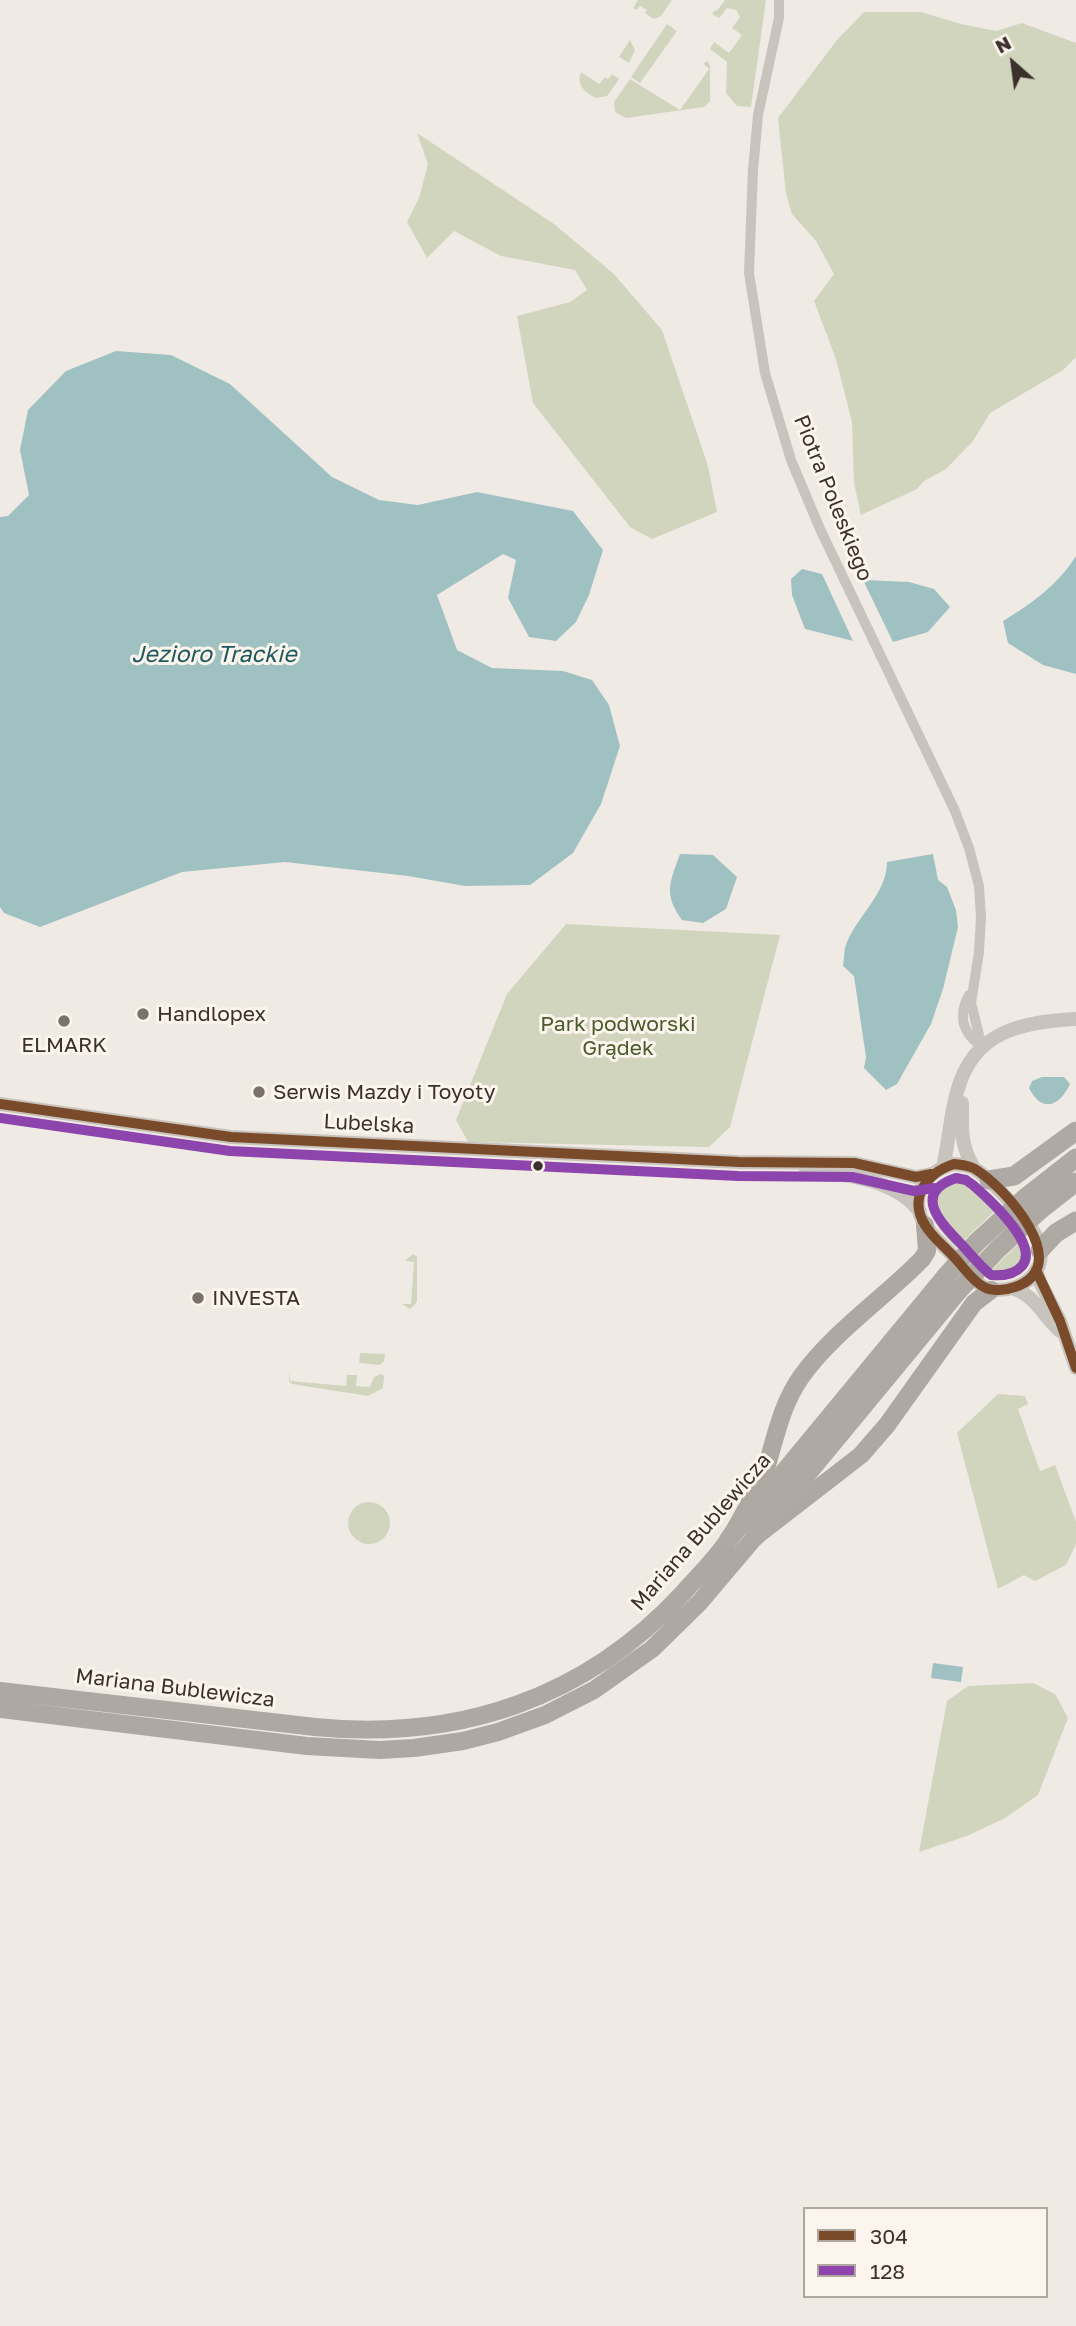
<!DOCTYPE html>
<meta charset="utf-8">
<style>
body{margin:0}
#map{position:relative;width:1076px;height:2326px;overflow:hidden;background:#f0eae4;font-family:"Golos Text",sans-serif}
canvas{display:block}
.legend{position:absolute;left:803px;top:2207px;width:245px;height:91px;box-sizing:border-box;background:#fbf5ed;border:2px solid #aea69f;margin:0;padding:9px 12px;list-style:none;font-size:21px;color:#3b302b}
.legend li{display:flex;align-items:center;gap:14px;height:35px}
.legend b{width:35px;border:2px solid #aea69f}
.north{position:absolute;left:978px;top:28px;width:70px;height:70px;-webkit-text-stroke:5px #fbf5ed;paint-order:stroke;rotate:332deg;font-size:19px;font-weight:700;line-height:28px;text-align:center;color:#3b302b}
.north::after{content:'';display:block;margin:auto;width:24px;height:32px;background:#3b302b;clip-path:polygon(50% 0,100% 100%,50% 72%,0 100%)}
</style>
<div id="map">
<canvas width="1076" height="2326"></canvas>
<ul class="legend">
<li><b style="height:9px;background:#7a4b2a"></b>304</li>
<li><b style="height:9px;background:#8e44ad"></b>128</li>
</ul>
<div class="north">N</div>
</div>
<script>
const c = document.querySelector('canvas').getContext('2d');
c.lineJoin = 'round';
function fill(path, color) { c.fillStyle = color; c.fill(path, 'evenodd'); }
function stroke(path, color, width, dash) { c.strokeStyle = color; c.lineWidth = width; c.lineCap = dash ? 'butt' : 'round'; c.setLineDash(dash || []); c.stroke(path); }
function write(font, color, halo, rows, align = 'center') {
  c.font = font + ' "Golos Text",sans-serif'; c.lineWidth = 6; c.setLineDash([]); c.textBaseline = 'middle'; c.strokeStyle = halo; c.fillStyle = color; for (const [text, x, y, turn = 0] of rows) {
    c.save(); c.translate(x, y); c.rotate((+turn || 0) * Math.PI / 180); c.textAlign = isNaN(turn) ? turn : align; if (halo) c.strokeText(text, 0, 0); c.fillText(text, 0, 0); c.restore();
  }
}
const green = new Path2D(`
 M638,0H672L661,16L654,19L645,13L647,10L640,6L636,10L633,8Z
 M725,0H766L751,107L737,106L726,93L727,62L710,49L714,42L729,53L742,35L732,28L740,17L736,10L727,8L719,18L712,14L715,10L717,11Z
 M864,12H921L961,24L996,31L1022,23L1076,43V357L1063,370L990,413L973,441L946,469L924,481L917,489L861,515L854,483L852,422L836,359L814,301L834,274L816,241L792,214L786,194L778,118L837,40Z
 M667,24L677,31L640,83L631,77Z
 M630,40L635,50L629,63L619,57Z
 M708,61L710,66V101L704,107L626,118L615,112L614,102L630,79L680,110L709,69L703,63Z
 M581,72L599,84L605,77L608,79L612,74L619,79L607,96L595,98C585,91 576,86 581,72Z
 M417,133L554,224L614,274L662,330L708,466L717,512L652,539L630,527L533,403L517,316L570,302L587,290L575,270L501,256L454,231L427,258L407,222L419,198L428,164Z
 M566,924L780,935L730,1127L709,1147L468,1142L456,1120L507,994Z
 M959,1179L978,1183L1001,1205L956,1248C939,1230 921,1211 940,1187Z
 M1025,1237C1030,1263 1013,1280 987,1275Z
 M413,1254L417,1257V1302L410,1309L402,1304H411L414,1262L405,1261Z
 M360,1353L385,1354L384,1361L380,1365L359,1363Z
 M290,1371V1381L346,1386L347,1375H357L356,1386L370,1387L374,1377L381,1374L384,1376L383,1388L368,1396L292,1384L289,1381Z
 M998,1394L1025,1396L1028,1404L1018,1409L1040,1471L1055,1465L1076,1522V1544L1066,1565L1035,1581L1024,1575L998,1589L957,1433Z
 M348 1523a21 21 0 1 1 42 0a21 21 0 1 1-42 0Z
 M1033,1683L1055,1694L1068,1718L1038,1795L1005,1818L967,1836L919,1852L947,1701L968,1686Z`);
const water = new Path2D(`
 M116,351L171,355L230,384L332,477L379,500L418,505L477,492L573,511L603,550L589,595L576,622L556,641L529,637L508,598L516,560L503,554L437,595L457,650L492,668L563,671L592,680L609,705L620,746L601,804L573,853L530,885L465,886L408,876L285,862L182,872L40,927L4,913L0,907V517L8,516L29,495L20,450L28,410L66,371Z
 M1076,556V674L1043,665L1008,643L1003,621C1032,603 1057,586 1076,556Z
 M802,569L822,574L853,641L805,629L792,595L791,579Z
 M863,580L909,582L934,589L950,607L928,632L893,642Z
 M680,854L713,855L737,877L726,909L703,923L682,920C663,894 670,882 680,854Z
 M933,854L938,880L947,887L956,910L958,927L943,989L931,1024L897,1084L886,1090L864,1068L866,1057L854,976L843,966C844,960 844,954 845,948C854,918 887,895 887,862Z
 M1042,1077H1064L1070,1084C1060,1106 1042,1114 1029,1088L1032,1081Z
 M933,1663L963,1667L961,1682L931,1678Z`);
const minor = new Path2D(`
 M779,0V18L758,115L753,170L749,273L765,373L791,460L820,529L955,811L969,848L979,886L981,917L979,952L971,1003L982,1047
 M969,995C957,1017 963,1033 982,1047`);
const tertiary = new Path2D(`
 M962,1103C962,1130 960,1144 974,1168
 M0,1104L231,1137L739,1162L854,1163L916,1177L931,1174
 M954,1164C961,1165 969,1165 975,1169C991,1179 1034,1225 1039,1243C1049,1277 1014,1296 985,1288C973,1280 964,1268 954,1257C945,1247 933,1237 925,1225C907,1197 926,1171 954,1164Z
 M943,1167C949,1142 950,1116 957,1092C973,1031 1021,1022 1076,1019
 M806,1170C845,1175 895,1178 920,1212
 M1036,1270L1040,1282L1060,1321L1076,1368
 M1015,1289C1036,1297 1044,1317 1060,1331`);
const primary = new Path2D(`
 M0,1691L315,1727C458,1741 585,1699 683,1593C699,1575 718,1557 731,1536C744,1514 758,1490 767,1465C776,1435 782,1404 801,1377C831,1334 885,1297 922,1259L927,1251L925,1225
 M0,1709L307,1746L380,1750L414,1748L463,1741L498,1732L545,1715L594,1690L652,1649L700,1602L755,1537L861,1455L887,1425L974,1303L991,1290`);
const motorway = new Path2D(`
 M989,1180L1014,1176L1076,1131
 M1025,1198L1076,1158
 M1039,1211L1076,1182
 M1040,1250L1056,1233L1076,1221
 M755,1537L959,1290
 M729,1539L946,1276`);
const motorwayBridge = new Path2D(`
 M946,1276L977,1242L1025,1198
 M959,1290L998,1249L1039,1211`);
const bus1 = new Path2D(`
 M0,1104L231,1137L739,1162L854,1163L916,1177L931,1174
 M954,1164C961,1165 968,1165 975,1169C1005,1187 1076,1266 1015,1287C1006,1290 992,1292 984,1287C972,1281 963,1266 954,1257C944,1246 932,1237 925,1225C908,1197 927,1173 954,1164Z
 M1036,1270L1060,1321L1076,1368`);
const bus2 = new Path2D(`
 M0,1118L230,1151L738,1176L852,1177L914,1191L934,1188
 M956,1178L966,1180L973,1185C989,1199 1040,1245 1022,1266C1014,1275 1001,1276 991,1275C980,1266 972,1256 963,1246C944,1226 909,1194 956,1178Z`);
const markers = [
 [143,1014,7,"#7a716c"],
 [64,1021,7,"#7a716c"],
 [259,1092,7,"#7a716c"],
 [538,1166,6,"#3b302b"],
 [198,1298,7,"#7a716c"]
];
const streetNames = [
 ["Piotra Poleskiego",833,498,68],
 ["Lubelska",369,1124,3],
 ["Mariana Bublewicza",701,1532,-49],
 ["Mariana Bublewicza",175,1688,7]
];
const poiNames = [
 ["Handlopex",157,1014],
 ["ELMARK",64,1045,"center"],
 ["Serwis Mazdy i Toyoty",273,1092],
 ["INVESTA",212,1298]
];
const parkNames = [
 ["Park podworski",618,1024],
 ["Grądek",618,1048]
];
const waterNames = [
 ["Jezioro Trackie",214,655]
];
fill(green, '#d1d5be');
fill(water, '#a0c1c2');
stroke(minor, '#c9c3bd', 10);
stroke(tertiary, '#c9c3bd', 14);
stroke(primary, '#aea7a2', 18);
stroke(motorway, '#afa9a3', 19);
stroke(motorwayBridge, '#afa9a3', 19);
stroke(bus1, '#7a4b2a', 10);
stroke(bus2, '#8e44ad', 10);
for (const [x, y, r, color] of markers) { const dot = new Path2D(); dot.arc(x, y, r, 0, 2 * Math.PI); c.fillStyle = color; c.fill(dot); stroke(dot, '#fbf5ed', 2.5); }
write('21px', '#3b302b', '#fbf5ed', streetNames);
write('21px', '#3b302b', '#fbf5ed', poiNames, 'left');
write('21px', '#495a2d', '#fbf5ed', parkNames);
write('italic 23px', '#1e595f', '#fbf5ed', waterNames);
</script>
